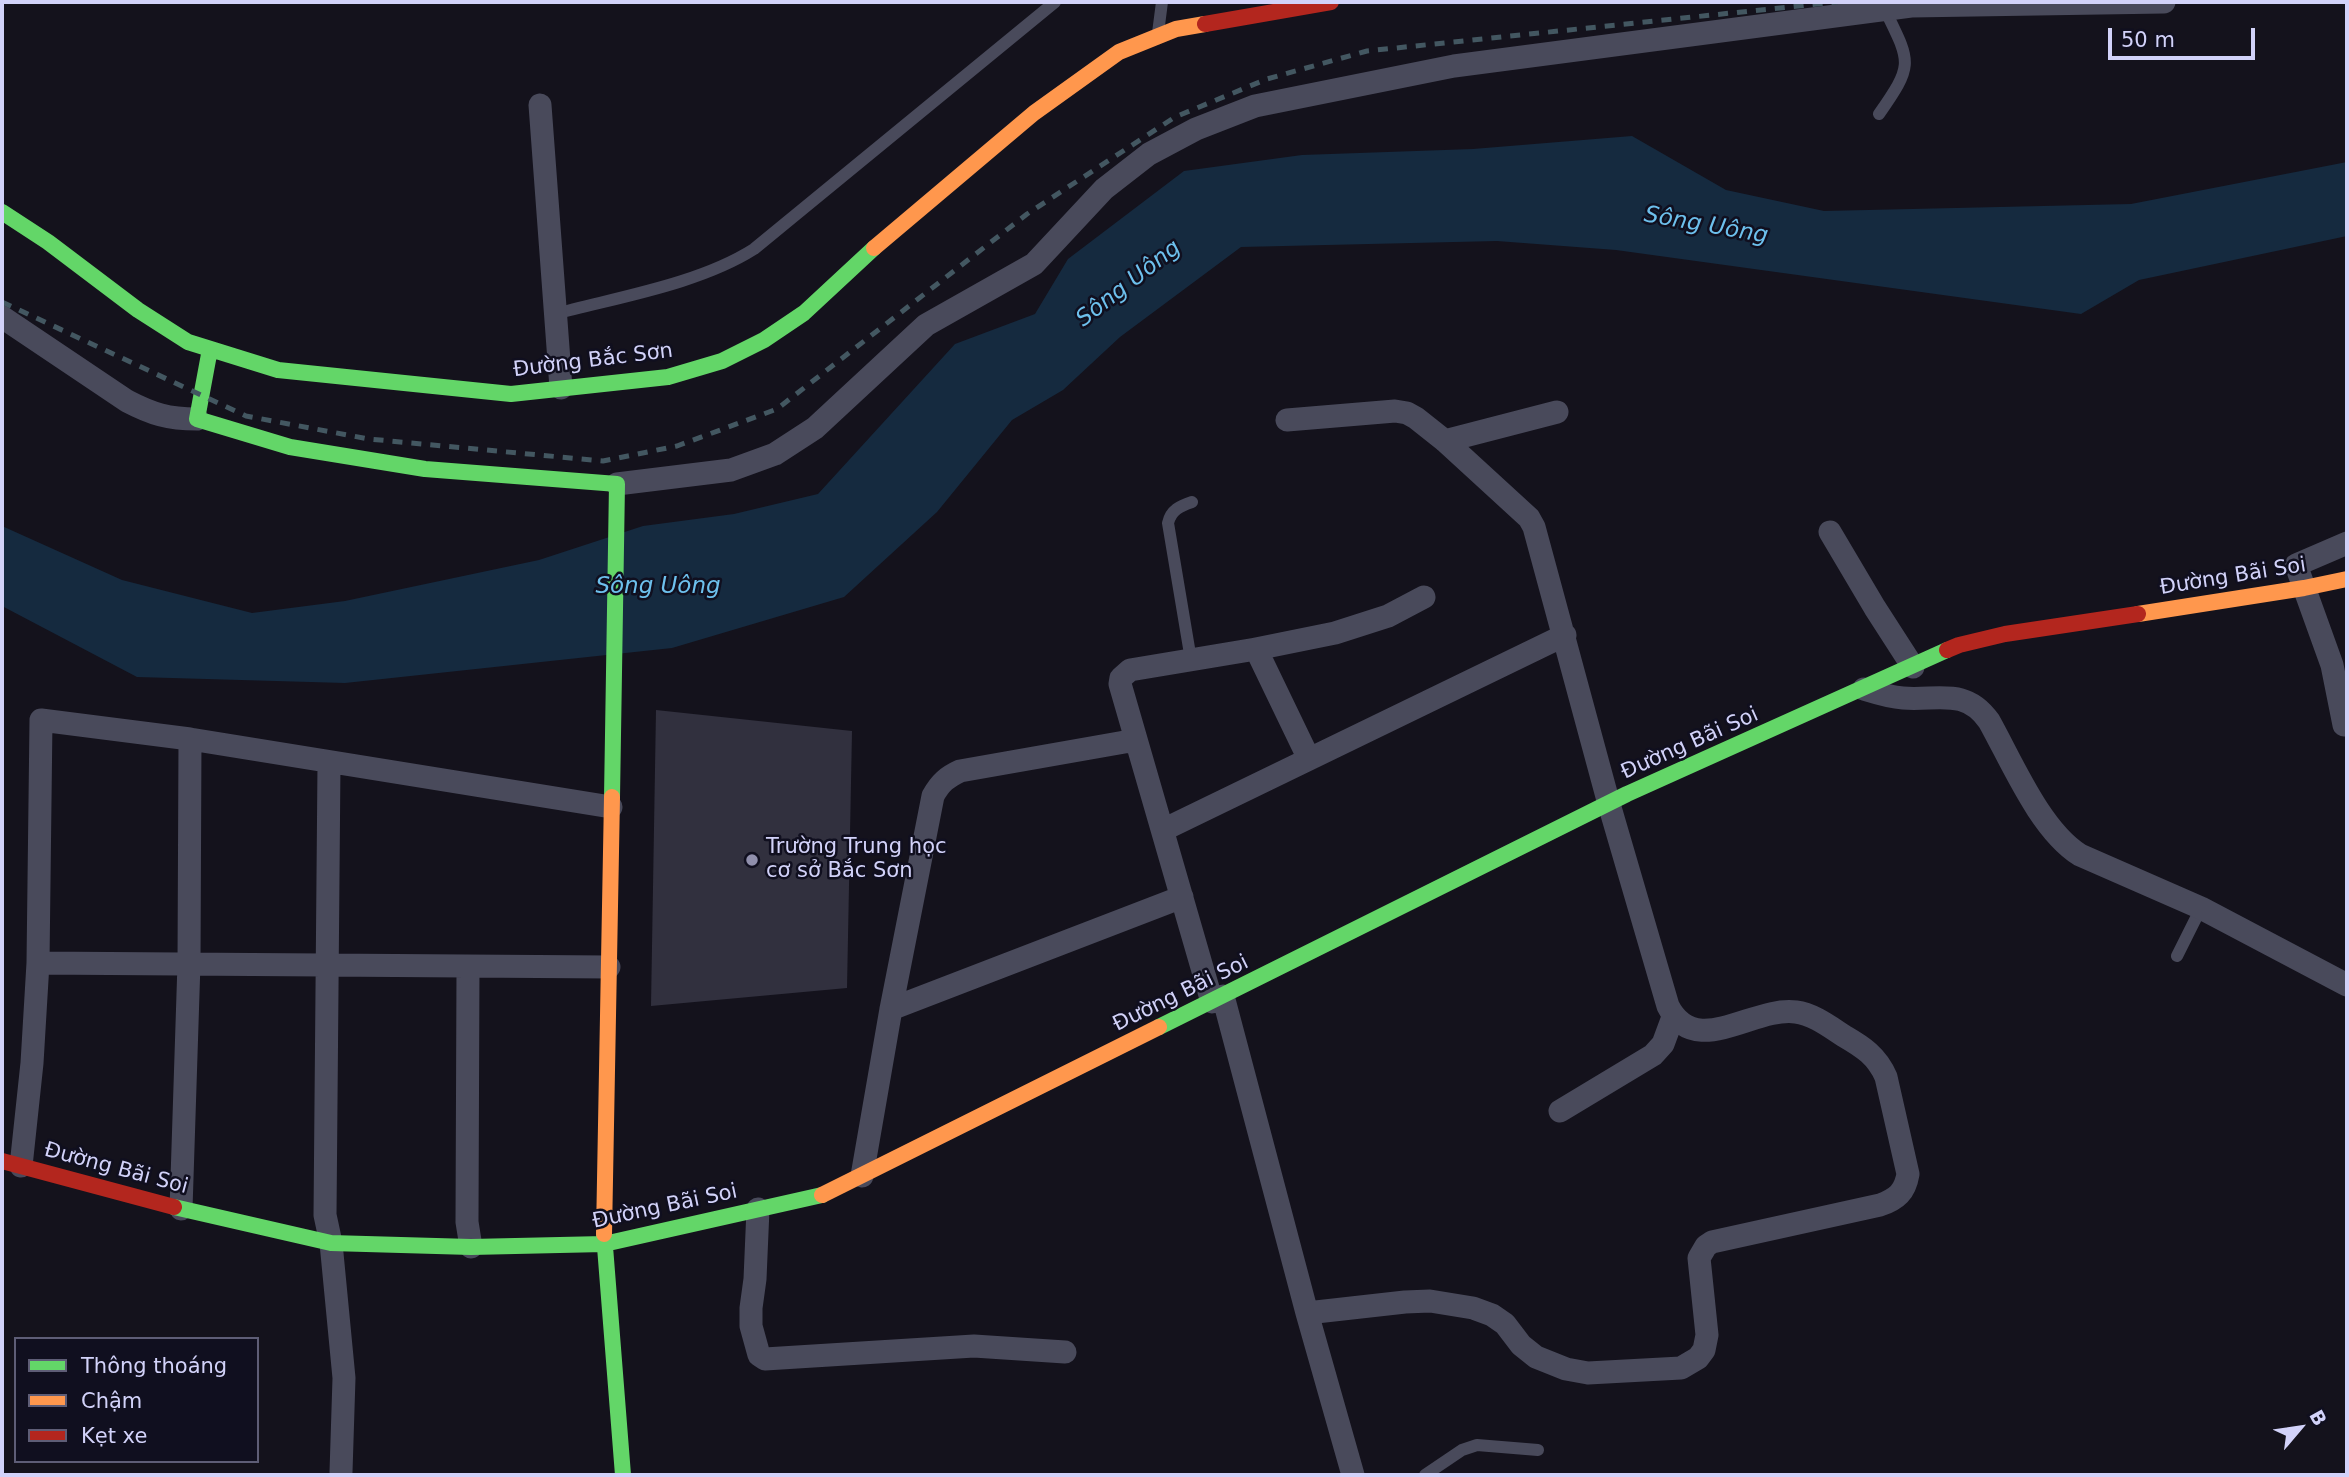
<!DOCTYPE html>
<meta charset="utf-8">
<style>
body{margin:0}
#map{position:relative;width:2349px;height:1477px;overflow:hidden;background:#14121c;font-family:"DejaVu Sans",sans-serif}
canvas{display:block}
.frame{position:absolute;inset:0;border:4px solid #d2d2f9;pointer-events:none}
.legend{position:absolute;left:14px;top:1337px;width:245px;height:126px;box-sizing:border-box;background:#100f1f;border:2px solid #5e5d76;margin:0;padding:9px 12px;list-style:none;font-size:21px;color:#d2d2f9}
.legend li{display:flex;align-items:center;gap:14px;height:35px}
.legend b{width:35px;border:2px solid #5e5d76}
.north{position:absolute;left:2265px;top:1393px;width:70px;height:70px;-webkit-text-stroke:5px #100f1f;paint-order:stroke;rotate:61deg;font-size:19px;font-weight:700;line-height:28px;text-align:center;color:#d2d2f9}
.north::after{content:'';display:block;margin:auto;width:24px;height:32px;background:#d2d2f9;clip-path:polygon(50% 0,100% 100%,50% 72%,0 100%)}
.scale{position:absolute;left:2108px;top:28px;width:147px;height:32px;box-sizing:border-box;border:4px solid #d2d2f9;border-top:0;padding-left:9px;font-size:21px;line-height:24px;white-space:nowrap;color:#d2d2f9;-webkit-text-stroke:5px #100f1f;paint-order:stroke}
</style>
<div id="map">
<canvas width="2349" height="1477"></canvas>
<div class="frame"></div>
<ul class="legend">
<li><b style="height:9px;background:#63d668"></b>Thông thoáng</li>
<li><b style="height:9px;background:#ff974d"></b>Chậm</li>
<li><b style="height:9px;background:#b3261e"></b>Kẹt xe</li>
</ul>
<div class="north">B</div>
<div class="scale">50 m</div>
</div>
<script>
const c = document.querySelector('canvas').getContext('2d');
c.lineJoin = 'round';
function fill(path, color) { c.fillStyle = color; c.fill(path, 'evenodd'); }
function stroke(path, color, width, dash) { c.strokeStyle = color; c.lineWidth = width; c.lineCap = dash ? 'butt' : 'round'; c.setLineDash(dash || []); c.stroke(path); }
function write(font, color, halo, rows, align = 'center') {
  c.font = font + ' "DejaVu Sans",sans-serif'; c.lineWidth = 5; c.setLineDash([]); c.textBaseline = 'middle'; c.strokeStyle = halo; c.fillStyle = color; for (const [text, x, y, turn = 0] of rows) {
    c.save(); c.translate(x, y); c.rotate((+turn || 0) * Math.PI / 180); c.textAlign = isNaN(turn) ? turn : align; if (halo) c.strokeText(text, 0, 0); c.fillText(text, 0, 0); c.restore();
  }
}
const water = new Path2D(`
 M1632,136L1726,190L1824,211L2131,204L2347,162V236L2139,280L2081,314L1616,250L1497,241L1241,247L1120,337L1063,390L1012,420L937,512L844,597L672,648L345,683L137,677L2,606V526L122,580L252,613L345,601L539,560L643,526L734,514L818,494L955,344L1035,314L1068,259L1184,171L1302,155L1473,149Z`);
const building = new Path2D(`
 M656,710L852,731L847,988L651,1006Z`);
const lane = new Path2D(`
 M1158,33L1162,2
 M1879,114C1914,64 1911,63 1885,10
 M555,314C618,297 699,284 754,249L1055,2
 M1191,660L1168,523C1171,510 1180,506 1192,502
 M2177,956L2201,908
 M1425,1475L1462,1450L1477,1445L1538,1450`);
const street = new Path2D(`
 M540,105L561,388
 M2,317L127,401C152,414 168,419 197,419
 M1287,420L1395,411L1407,413L1416,418L1445,441L1529,518L1534,527L1609,804L1668,1006C1695,1060 1753,1006 1796,1012C1813,1014 1830,1027 1844,1036C1863,1047 1877,1056 1886,1077L1908,1174C1905,1192 1897,1199 1880,1205L1712,1242L1706,1246L1699,1258L1707,1335L1704,1350L1698,1358L1681,1368L1588,1373L1566,1369L1536,1357L1521,1345L1505,1324L1492,1315L1473,1308L1430,1301L1405,1302L1307,1313
 M1445,441L1557,412
 M617,484L731,470L775,454L815,428L926,325L1034,264L1104,189L1149,154L1196,129L1255,106L1454,66L1911,6L2164,2
 M1830,532L1875,608L1913,667
 M1256,649L1309,759
 M1864,689C1877,693 1889,697 1903,698C1937,701 1965,687 1989,721C2012,762 2040,830 2080,855L2201,908L2347,985
 M2344,725L2332,665L2296,565L2347,543
 M329,763L325,1215L331,1243L344,1378L341,1472
 M1163,830L1565,635
 M38,963L609,967
 M468,967L467,1222L471,1247
 M1223,996L1307,1313L1353,1475
 M1212,1002L1120,684L1121,678L1130,670L1256,649L1335,633L1388,616L1424,597
 M891,1009L1182,897
 M1560,1111L1653,1055L1663,1044L1673,1017
 M21,1166L32,1063L38,963L41,720L190,739L611,807
 M862,1176L891,1009L933,796C940,783 947,777 960,771L1136,740
 M181,1209L189,963L190,739
 M758,1209L755,1279L751,1308V1326L759,1355L765,1359L974,1346L1065,1352`);
const fast = new Path2D(`
 M2,212L48,242L138,310L188,342L278,370L511,394L668,377L722,361L764,340L804,313L874,248
 M210,349L197,419L290,447L425,469L617,484L612,797
 M1159,1027L1627,794L1947,650
 M174,1207L331,1243L471,1247L604,1244L822,1195
 M604,1234L623,1475`);
const slow = new Path2D(`
 M874,248L1034,113L1119,52L1176,29L1205,24
 M2138,614L2304,588L2347,579
 M822,1195L1159,1027
 M604,1234L612,797`);
const jam = new Path2D(`
 M1205,24L1331,2
 M1947,650L1959,645L2005,634L2138,614
 M2,1161L174,1207`);
const rail = new Path2D(`
 M2,302L246,416L369,439L603,461L677,446L777,409L1027,214L1175,117L1267,79L1367,51L1837,2`);
const markers = [
 [752,860,7,"#908fac"]
];
const streetNames = [
 ["Đường Bắc Sơn",593,361,-7],
 ["Đường Bãi Soi",2233,577,-9],
 ["Đường Bãi Soi",1690,744,-24],
 ["Đường Bãi Soi",1181,994,-26],
 ["Đường Bãi Soi",116,1169,15],
 ["Đường Bãi Soi",665,1207,-12]
];
const poiNames = [
 ["Trường Trung học",766,848],
 ["cơ sở Bắc Sơn",766,872]
];
const waterNames = [
 ["Sông Uông",1706,226,10],
 ["Sông Uông",1129,284,-38],
 ["Sông Uông",658,587]
];
fill(water, '#152a3f');
fill(building, '#31303e');
stroke(lane, '#494a5b', 12);
stroke(street, '#494a5b', 23);
stroke(fast, '#63d668', 16);
stroke(slow, '#ff974d', 16);
stroke(jam, '#b3261e', 16);
stroke(rail, '#435761', 5, [10, 9]);
for (const [x, y, r, color] of markers) { const dot = new Path2D(); dot.arc(x, y, r, 0, 2 * Math.PI); c.fillStyle = color; c.fill(dot); stroke(dot, '#100f1f', 2.5); }
write('21px', '#d2d2f9', '#100f1f', streetNames);
write('21px', '#d2d2f9', '#100f1f', poiNames, 'left');
write('italic 23px', '#6dc0ed', '#100f1f', waterNames);
</script>
